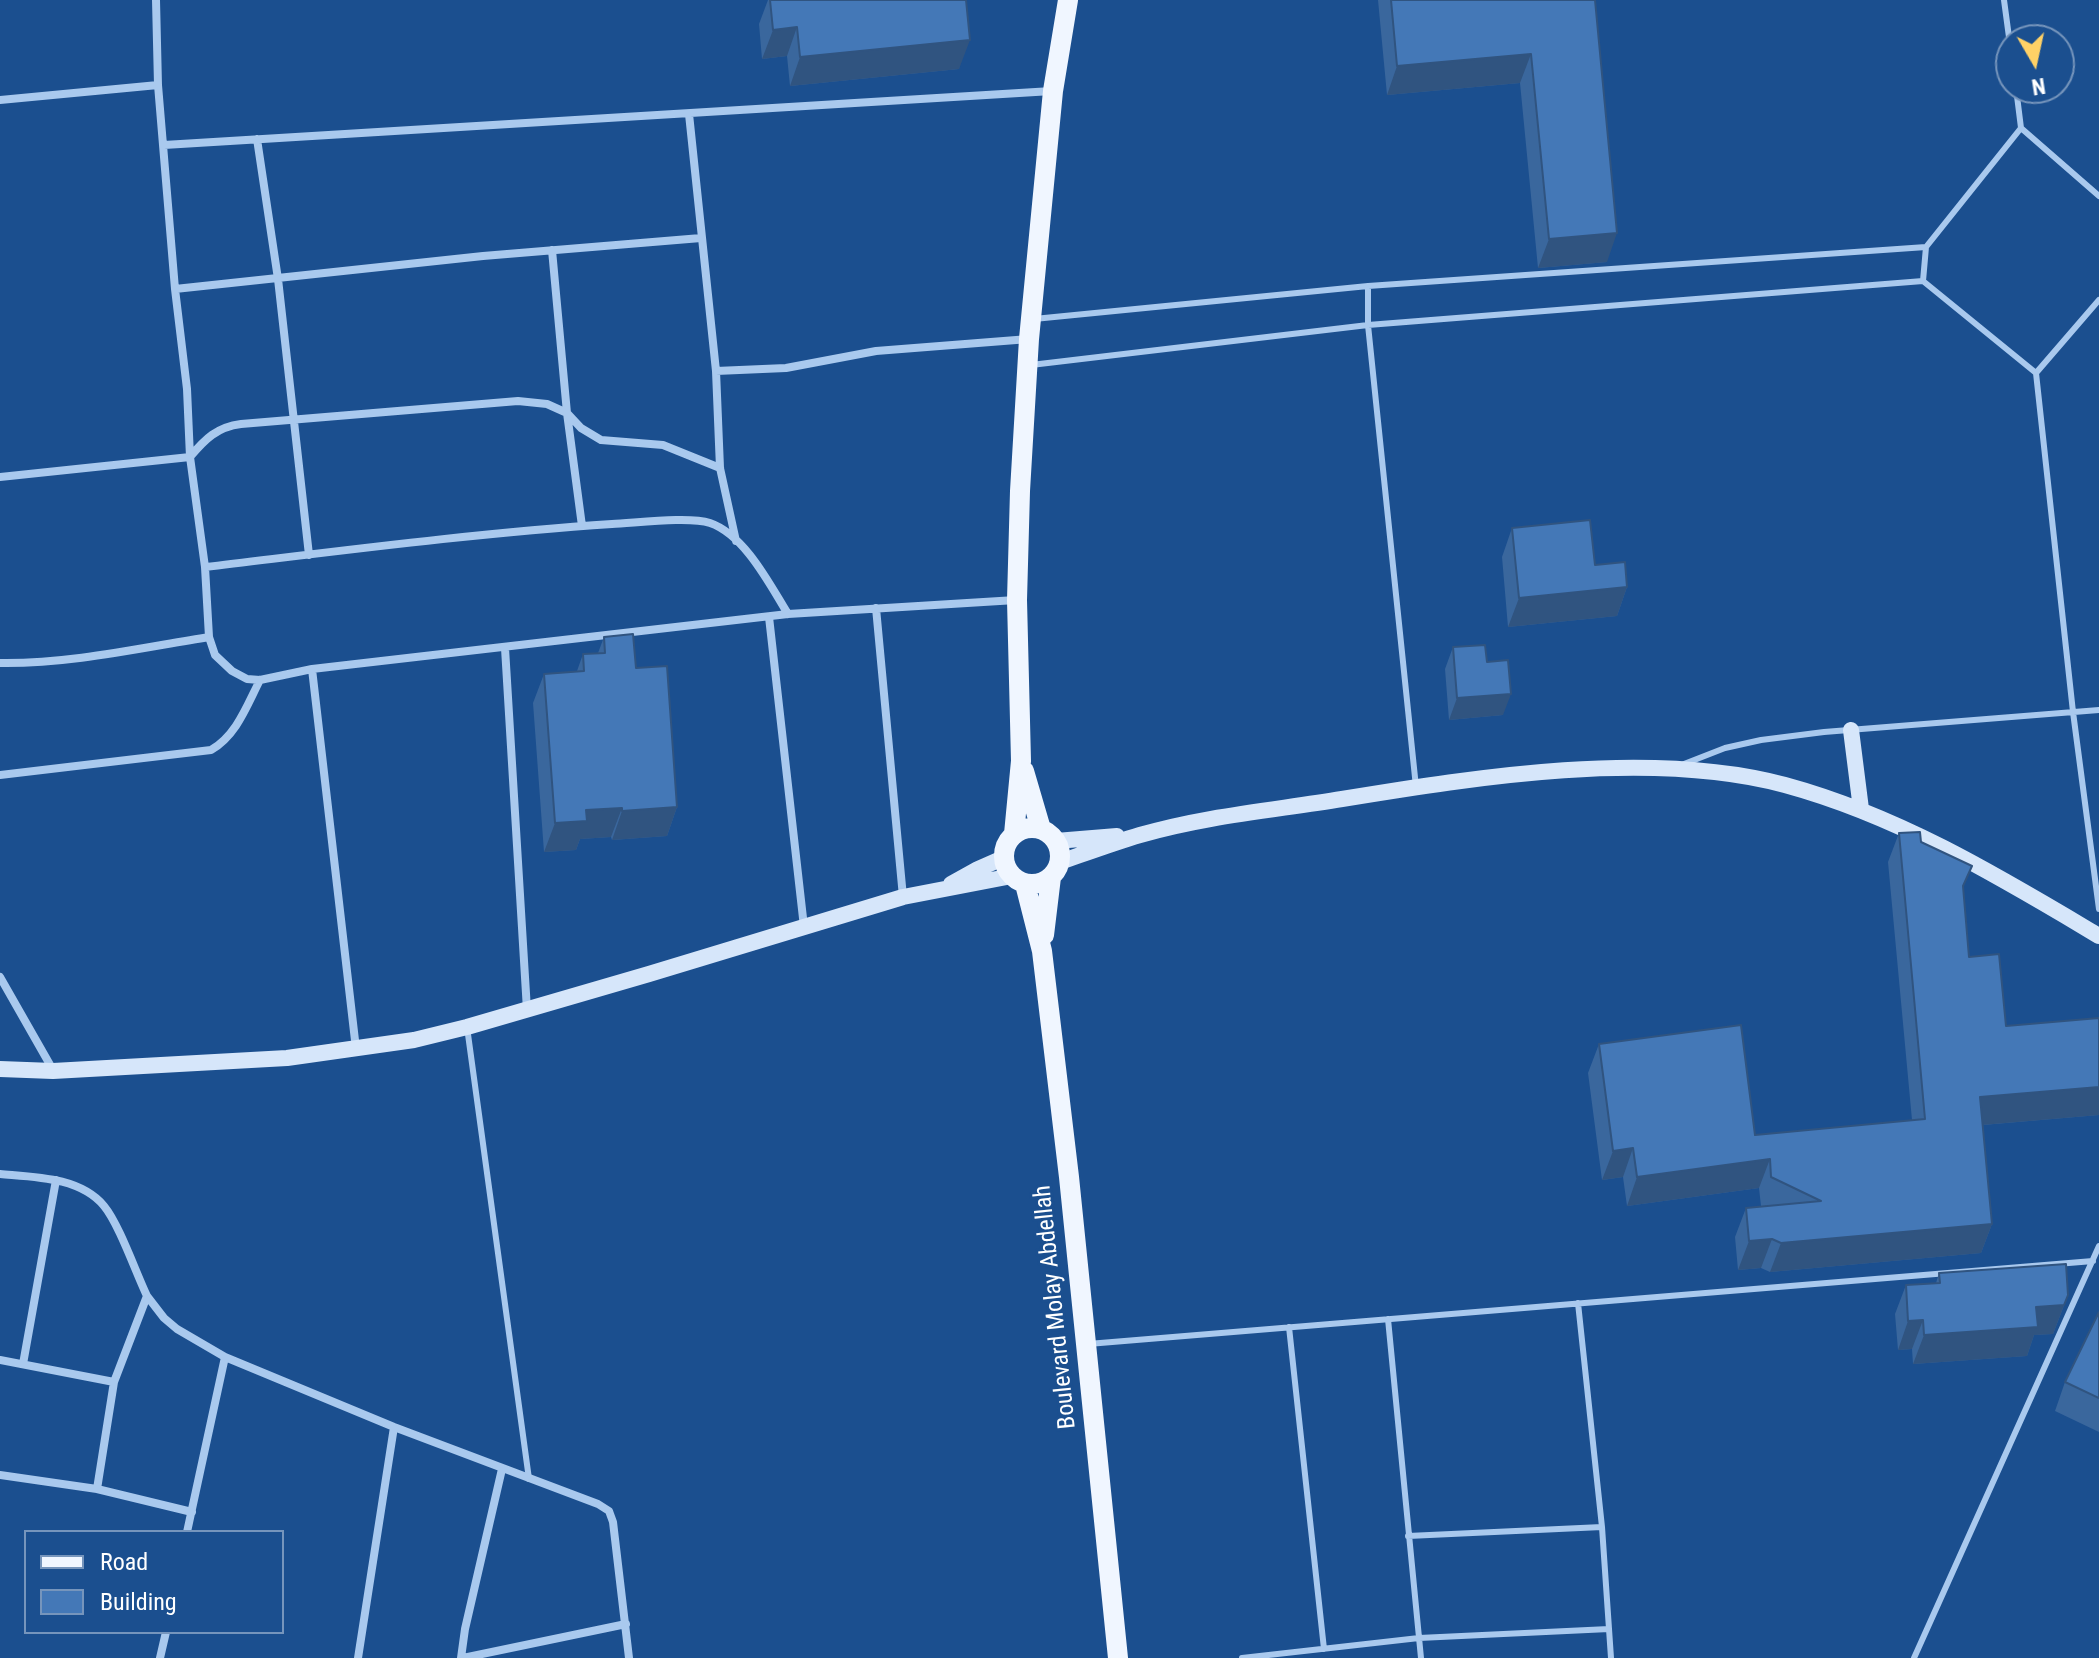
<!DOCTYPE html>
<style>
body{margin:0}
#map{position:relative;width:2099px;height:1658px;overflow:hidden;background:#1b4f8f;font-family:"Roboto Condensed",sans-serif}
canvas{display:block}
.legend{position:absolute;left:24px;top:1530px;width:260px;height:104px;box-sizing:border-box;background:#1b4f8f;border:2px solid #7695bc;margin:0;padding:10px 14px;list-style:none;font-size:24px;color:#fff}
.legend li{display:flex;align-items:center;gap:16px;height:40px}
.legend b{width:40px;border:2px solid #7695bc}
.north{position:absolute;left:1995px;top:24px;width:80px;height:80px;box-sizing:border-box;background:#1b4f8f;border:2px solid #7695bc;border-radius:50%;rotate:171deg;font-size:22px;font-weight:700;line-height:32px;text-align:center;color:#fff}
.north::after{content:'';display:block;margin:auto;width:28px;height:36px;background:#ffd166;clip-path:polygon(50% 0,100% 100%,50% 72%,0 100%)}
</style>
<div id="map">
<canvas width="2099" height="1658"></canvas>
<ul class="legend">
<li><b style="height:10px;background:#f0f6ff"></b>Road</li>
<li><b style="height:22px;background:#4478b7"></b>Building</li>
</ul>
<div class="north">N</div>
</div>
<script>
const c = document.querySelector('canvas').getContext('2d');
c.lineJoin = 'round';
function stroke(path, color, width, dash) { c.strokeStyle = color; c.lineWidth = width; c.lineCap = dash ? 'butt' : 'round'; c.setLineDash(dash || []); c.stroke(path); }
function fill(path, color) { c.fillStyle = color; c.fill(path, 'evenodd'); }
function write(font, color, halo, rows, align = 'center') {
  c.font = font + ' "Roboto Condensed",sans-serif'; c.lineWidth = 6; c.setLineDash([]); c.textBaseline = 'middle'; c.strokeStyle = halo; c.fillStyle = color; for (const [text, x, y, turn = 0] of rows) {
    c.save(); c.translate(x, y); c.rotate((+turn || 0) * Math.PI / 180); c.textAlign = isNaN(turn) ? turn : align; if (halo) c.strokeText(text, 0, 0); c.fillText(text, 0, 0); c.restore();
  }
}
const lane = new Path2D(`
 M2004,0L2011,52
 M2016,88L2021,128
 M2099,196L2021,128L1926,247L1923,281L2036,373L2099,300
 M1368,286V325L1416,787
 M1034,319L1368,286L1926,247
 M1031,365L1368,325L1923,281
 M2036,373L2073,712L2099,909
 M1684,764L1725,748L1761,740L1824,732L2099,710
 M467,1027L529,1479
 M1578,1303L1602,1527L1611,1658
 M1388,1319L1421,1658
 M1289,1327L1324,1649
 M1088,1344L2093,1261
 M1408,1536L1602,1527
 M1242,1658L1419,1638L1609,1629
 M1914,1658L2099,1246`);
const street = new Path2D(`
 M156,0L158,85L175,289L187,389L190,457L205,567L209,637L215,655L232,671L247,679L260,680L312,669
 M0,100L158,85
 M689,114L716,371L720,468L736,541
 M257,139L278,279L309,555
 M164,145L1052,91
 M552,250L567,413L582,526
 M175,289L483,256L701,238
 M716,371L786,368L876,351L1029,339
 M0,477L190,457C205,439 217,427 241,424L518,401L547,404L567,413L581,428L601,440L663,445L720,468
 M205,567C340,551 477,533 612,524C636,523 689,516 710,523C745,535 770,585 788,614
 M876,608L903,897
 M769,617L804,927
 M505,648L527,1010
 M0,663C70,664 140,648 209,637
 M0,775L211,750C237,735 247,705 260,680
 M0,977L53,1070
 M356,1049L312,669L788,614L1016,600
 M0,1174C34,1177 80,1177 104,1206C119,1224 136,1273 147,1296L114,1382L97,1489
 M147,1296L164,1318L177,1329L225,1357L394,1427L598,1504L609,1511L613,1522L629,1658
 M0,1360L114,1382
 M23,1364L56,1180
 M0,1475L97,1489L192,1512
 M187,1532L225,1357
 M160,1658L166,1632
 M358,1658L394,1427
 M461,1658L465,1629L502,1469
 M463,1658L626,1624`);
const secondary = new Path2D(`
 M1851,730L1861,809
 M1056,841L1117,836
 M1060,862C1086,853 1113,843 1140,835C1205,816 1275,810 1342,799C1477,777 1651,749 1785,785C1899,816 1998,876 2099,936
 M951,884L978,869L1003,858
 M0,1069L53,1071L287,1058L414,1040L467,1027L649,974L903,897L1012,876`);
const primary = new Path2D(`
 M1024,771L1041,829
 M1004 856a28 28 0 1 1 56 0a28 28 0 1 1-56 0Z
 M1014,834L1021,761L1017,600L1020,491L1029,339L1053,91L1068,0
 M1025,884L1042,951L1069,1177L1118,1658
 M1044,935L1051,877`);
const wall = new Path2D(`
 M768,0H966L959,69L790,86L787,56L762,59L759,24Z
 M1378,0H1595L1607,262L1538,268L1520,83L1387,95Z
 M1512,528L1595,565L1627,587L1617,616L1508,627L1502,557Z
 M604,637L636,668L677,807L667,836L612,840L611,837L580,839L576,850L544,852L533,703L544,674L577,671L583,654L598,653Z
 M1453,647L1487,662L1503,715L1449,720L1445,669Z
 M1899,833L1921,842L1963,891L1969,957L2006,1026L2099,1115L1983,1125L1992,1224L1981,1253L1770,1272L1761,1268L1738,1270L1735,1237L1746,1208L1761,1206L1759,1188L1627,1206L1623,1177L1602,1180L1588,1073L1599,1044L1755,1135L1912,1120L1888,862Z
 M1939,1273L2068,1295L2053,1334L2034,1335L2027,1356L1913,1364L1912,1349L1898,1350L1895,1314L1906,1285L1936,1283Z
 M2099,1312V1432L2055,1411L2065,1382Z`);
const shadedWall = new Path2D(`
 M797,27L787,56L762,59L773,30Z
 M970,40L959,69L790,86L800,57Z
 M1531,54L1520,83L1387,95L1397,66Z
 M1617,233L1607,262L1538,268L1549,239Z
 M1627,587L1617,616L1508,627L1519,598Z
 M1511,694L1503,715L1449,720L1457,698Z
 M677,807L667,836L612,840L622,811Z
 M622,808L611,837L580,839L576,850L544,852L555,823L586,810Z
 M2099,1087V1115L1970,1126L1980,1097Z
 M1633,1148L1623,1177L1602,1180L1613,1151Z
 M1770,1159L1759,1188L1627,1206L1637,1177Z
 M1992,1224L1981,1253L1770,1272L1781,1243Z
 M1772,1239L1761,1268L1738,1270L1749,1241Z
 M2068,1295L2053,1334L2034,1335L2027,1356L1913,1364L1924,1335Z
 M1923,1320L1912,1349L1898,1350L1908,1321Z`);
const building = new Path2D(`
 M770,0H966L970,40L800,57L797,27L773,30Z
 M1391,0H1595L1617,233L1549,239L1531,54L1397,66Z
 M1590,520L1595,565L1625,562L1627,587L1519,598L1512,528Z
 M633,634L636,668L667,666L677,807L622,811V808L586,810L587,821L555,823L544,674L584,671L583,654L605,653L604,637Z
 M1485,645L1487,662L1508,660L1511,694L1457,698L1453,647Z
 M1920,832L1921,842L1972,866L1963,886L1969,957L1999,954L2006,1026L2099,1018V1087L1980,1097L1992,1224L1781,1243L1772,1239L1749,1241L1746,1208L1821,1201L1771,1177L1770,1159L1637,1177L1633,1148L1613,1151L1599,1044L1741,1025L1755,1135L1925,1119L1899,833Z
 M2066,1264L2068,1295L2064,1305L2036,1307L2038,1327L1924,1335L1923,1320L1908,1321L1906,1285L1940,1283L1939,1273Z
 M2099,1312V1398L2065,1382Z`);
const streetNames = [
 ["Boulevard Molay Abdellah",1056,1307,-96]
];
stroke(lane, '#a9c9ee', 6);
stroke(street, '#a9c9ee', 8);
stroke(secondary, '#d6e6fa', 16);
stroke(primary, '#f0f6ff', 20);
fill(wall, '#3a679d');
fill(shadedWall, '#305480');
fill(building, '#4478b7');
stroke(building, '#305480', 2);
write('24px', '#fff', '#1b4f8f', streetNames);
</script>
